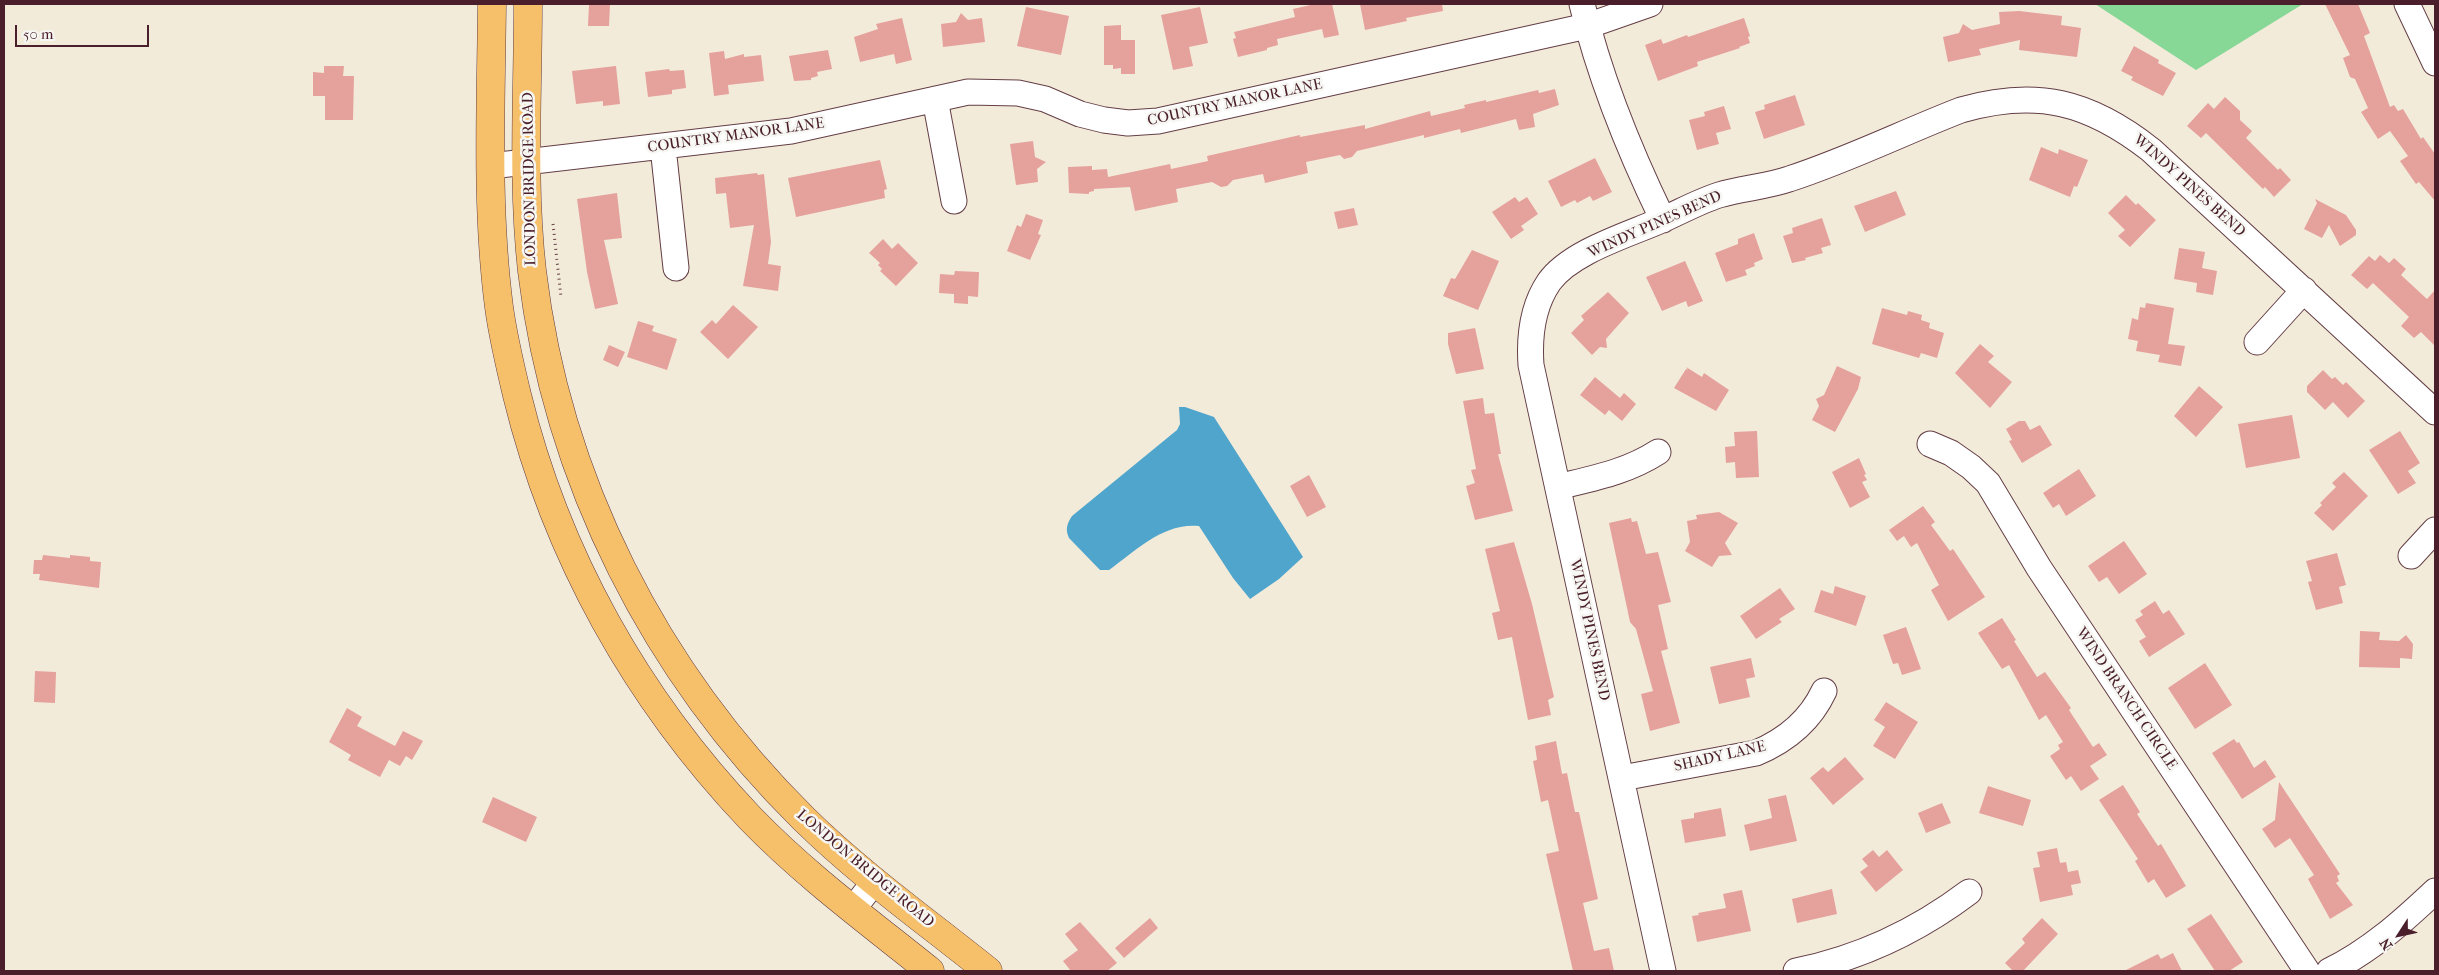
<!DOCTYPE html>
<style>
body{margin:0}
#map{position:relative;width:2439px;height:975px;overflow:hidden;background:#f3ebda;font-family:"IM FELL French Canon",serif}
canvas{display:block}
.frame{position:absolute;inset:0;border:5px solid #4a1f2b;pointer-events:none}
.north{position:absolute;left:2374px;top:910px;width:50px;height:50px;-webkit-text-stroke:4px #f6f6f2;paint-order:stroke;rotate:235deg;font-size:14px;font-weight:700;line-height:20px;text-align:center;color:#4a1f2b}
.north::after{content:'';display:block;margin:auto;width:18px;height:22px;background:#4a1f2b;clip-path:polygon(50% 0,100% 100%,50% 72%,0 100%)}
.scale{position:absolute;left:15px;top:25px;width:134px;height:22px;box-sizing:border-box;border:2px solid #4a1f2b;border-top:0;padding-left:6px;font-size:15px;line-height:18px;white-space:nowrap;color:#4a1f2b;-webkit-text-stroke:4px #f6f6f2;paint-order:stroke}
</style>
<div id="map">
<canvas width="2439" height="975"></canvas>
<div class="frame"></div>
<div class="north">N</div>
<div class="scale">50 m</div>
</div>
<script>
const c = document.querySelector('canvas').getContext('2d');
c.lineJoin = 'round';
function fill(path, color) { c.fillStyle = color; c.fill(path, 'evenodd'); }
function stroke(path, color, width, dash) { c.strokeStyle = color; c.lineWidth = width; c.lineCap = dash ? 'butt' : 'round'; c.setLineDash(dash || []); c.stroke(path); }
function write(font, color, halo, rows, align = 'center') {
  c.font = font + ' "IM FELL French Canon",serif'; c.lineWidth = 5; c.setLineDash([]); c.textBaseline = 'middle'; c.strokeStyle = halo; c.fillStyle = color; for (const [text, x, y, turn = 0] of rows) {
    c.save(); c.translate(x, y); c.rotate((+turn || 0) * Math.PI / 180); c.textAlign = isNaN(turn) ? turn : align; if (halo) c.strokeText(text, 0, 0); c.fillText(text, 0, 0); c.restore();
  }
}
const green = new Path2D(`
 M2095,4H2303L2196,70Z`);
const water = new Path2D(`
 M1179,407H1185L1214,417L1303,557L1279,579L1250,599L1233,578L1199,526C1164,522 1135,551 1109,570H1100L1069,538C1065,529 1067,524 1072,516L1177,430L1180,424Z`);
const building = new Path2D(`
 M589,4H610L609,26H588Z
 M1315,4H1332L1339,35L1324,38L1322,29L1277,39L1278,45L1267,48V50L1238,57L1233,39L1236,38L1234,32L1295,17L1293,9Z
 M1360,4H1442L1443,11L1406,18L1407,21L1365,30Z
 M2325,4H2358L2370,33L2364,36L2390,107L2394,105L2398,111L2403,109L2421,139L2423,137L2435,154V201L2419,182L2416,184L2400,161L2408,156L2390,131L2378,139L2361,112L2368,108L2355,79L2350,77L2343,58L2350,55Z
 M1026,7L1069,16L1061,55L1017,46Z
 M1200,7L1208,43L1189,47L1193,66L1173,70L1161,15Z
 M2019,11L2062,16L2061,25L2081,28L2077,57L2019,50L2020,40L1979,49L1981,55L1948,62L1943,37L1959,33L1963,24L1972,30L2000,24L1999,12Z
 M961,13L968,20L982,18L985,42L943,47L941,24L956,22Z
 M902,18L912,60L896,64L894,54L860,62L854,37L878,29L876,24Z
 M1744,18L1750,36L1748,37L1750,43L1739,47L1740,48L1697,62L1698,66L1658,81L1645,45L1661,39L1663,44L1687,35L1688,37Z
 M1121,25V40H1135V74H1121V68L1113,69V65H1104V26Z
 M2134,46L2159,60L2158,63L2176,73L2163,96L2131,80L2133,77L2121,71Z
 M828,50L832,69L817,72L818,76L811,78V80L794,81L789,56Z
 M724,51L725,59L744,54V57L761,55L764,81L728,85L729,94L714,96L709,53Z
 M324,66H344L343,76H354L353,120H325V96H313V72L324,73Z
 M616,66L620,104L603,106V101L576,104L572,71Z
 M669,69L670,71L684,70L686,88L672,90V94L648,97L645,72Z
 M1555,89L1559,105L1533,114L1535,127L1519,130L1516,119L1461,133L1460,129L1424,138V135L1357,151L1352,157L1344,159L1340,155L1306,162L1308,173L1265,183L1263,174L1233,180L1227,186L1221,187L1212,182L1176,189L1178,202L1135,211L1130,187L1094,189V191L1089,192V194L1069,193L1068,167L1092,166V170L1107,169L1108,177L1170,164L1171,169L1208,161L1207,156L1300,135V137L1365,125V129L1430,111L1431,116L1465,108L1464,105L1486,100V102L1538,90L1539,93Z
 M1795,95L1805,125L1764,139L1755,112L1765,109L1764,105Z
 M2225,97L2240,111V120L2252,131L2246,138L2278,170L2280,168L2291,180L2274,197L2265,187L2263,189L2206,133L2201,138L2187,126L2208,103L2214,109Z
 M1724,106L1731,129L1716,133L1719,144L1697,150L1689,120L1705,116L1704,112Z
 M1033,141L1035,157L1046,162L1037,169L1038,182L1016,185L1010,144Z
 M2041,147L2058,154L2059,149L2088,160L2077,187L2074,186L2070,197L2029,180Z
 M1595,158L1612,192L1593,201L1590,196L1577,203L1575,200L1561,207L1548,181Z
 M880,160L887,189L884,190L885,198L796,217L788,178Z
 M757,173L758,175L764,174L771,242L768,264L781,266L778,291L743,286L754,225L730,228L726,193L716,194L715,178Z
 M1896,191L1906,215L1865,232L1854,206Z
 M617,193L622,238L604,240L618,304L595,309L587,272L577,199Z
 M2126,195L2136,205L2138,203L2156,220L2130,247L2118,236L2125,230L2108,213Z
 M1515,197L1519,202L1527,197L1538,214L1521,226L1524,230L1511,239L1492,212Z
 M2315,199L2346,215L2356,230V235L2340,246L2329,225L2322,238L2304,229L2317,203Z
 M1354,208L1358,225L1338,229L1334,212Z
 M1026,214L1043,220L1038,234L1041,235L1030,260L1007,251L1017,225L1021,227Z
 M1822,218L1831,245L1821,248L1823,253L1805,258L1806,260L1792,263L1783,236L1793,233L1792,228Z
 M1754,233L1763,259L1754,263L1755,266L1745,270L1747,275L1726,282L1715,253L1738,244V239Z
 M883,239L892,249L898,243L918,263L896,286L880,271L882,269L878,265L880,263L869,253Z
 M2179,248L2205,252L2202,268L2217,271L2213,295L2196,292L2197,283L2174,279Z
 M1472,250L1499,261L1478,310L1443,296L1451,278L1455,279Z
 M2380,255L2389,263L2394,258L2406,269L2401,275L2427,299L2435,290V346L2421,332L2414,338L2401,326L2409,317L2373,283L2367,289L2351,275L2369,256L2375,261Z
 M1685,261L1703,301L1688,307L1686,301L1662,311L1646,277Z
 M955,271L979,272L978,297L968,296V304L954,303V294L939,293L940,274L954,275Z
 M1608,292L1629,313L1606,339L1607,348L1600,347L1592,355L1571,333L1584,320L1581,316Z
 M2146,303L2174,308L2168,344L2185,346L2181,366L2158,362L2160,355L2136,351L2138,341L2128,339L2132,318L2138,320L2140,307L2145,308Z
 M733,305L758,327L728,359L700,332L712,320L716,324Z
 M1882,308L1907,315L1908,311L1922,315L1921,320L1930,323L1929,328L1944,333L1937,358L1921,353L1919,358L1872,344Z
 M638,321L654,326L652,331L677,339L667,370L627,357Z
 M1475,328L1484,369L1456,374L1448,344V333Z
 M1980,344L1994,356L1988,362L2012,382L1990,408L1955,373Z
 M609,345L625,352L618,367L603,360Z
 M1837,366L1861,377L1858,389L1835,432L1812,420L1819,406L1816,399L1824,395Z
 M1686,367L1702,377L1704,373L1729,390L1716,411L1674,388L1686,369L1688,370Z
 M2323,370L2332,379L2335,377L2343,385L2346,382L2365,401L2348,418L2333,402L2325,410L2307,392V386Z
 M1595,377L1620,398L1624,393L1636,404L1622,421L1609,410L1605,415L1580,395Z
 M2199,386L2223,407L2196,437L2174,416Z
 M1483,398L1485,414L1494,413L1501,454H1498L1513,511L1475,520L1466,486L1475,483L1471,470L1476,469L1463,401Z
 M2292,415L2300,458L2246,468L2238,424Z
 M2019,421H2025L2030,430L2040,425L2052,445L2022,463L2009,441L2012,440L2006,429Z
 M1757,431L1759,477L1736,478L1735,462L1726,463L1725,447L1735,446L1734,432Z
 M2400,431L2420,463L2408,471L2416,483L2398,494L2369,450Z
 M1859,458L1866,474L1864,475L1867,480L1862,482L1870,497L1850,508L1832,472Z
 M2079,469L2096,496L2066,516L2059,504L2053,508L2043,493Z
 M2344,472L2368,496L2333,531L2314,513L2322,505L2320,503L2336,487L2332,483Z
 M1309,475L1326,507L1307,517L1290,486Z
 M1923,506L1935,522L1931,525L1950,551L1953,549L1985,597L1948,621L1931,590L1939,585L1917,543L1911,547L1904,536L1897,541L1889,530Z
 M1719,512L1738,523L1725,543L1732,555L1719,556L1712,567L1685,551L1690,542L1687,521L1697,519L1696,515Z
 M1631,518L1632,522L1637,521L1646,554L1658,552L1671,602L1658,605L1668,649L1661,651L1680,723L1650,731L1641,694L1653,691L1636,629L1630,622L1609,523Z
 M2124,541L2147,574L2119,594L2107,577L2099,582L2088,566Z
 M1514,542L1532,604L1554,697L1548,700L1551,715L1528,720L1512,637L1498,640L1492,613L1500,611L1485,549Z
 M2337,553L2346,585L2339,587L2343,603L2316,610L2308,582L2312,581L2306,561Z
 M43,555L70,558V555L90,557V561L101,562L99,588L39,580L40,574H33L34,560H42Z
 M1835,586L1866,596L1856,626L1814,612L1821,590L1833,594Z
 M1780,588L1795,609L1779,619L1782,622L1756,639L1740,616Z
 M2155,601L2163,614L2169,610L2185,634L2149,657L2139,641L2146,637L2135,620L2143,615L2140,611Z
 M2002,618L2016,640L2014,641L2037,677L2045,672L2071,708L2069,710L2093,747L2099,743L2107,755L2090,766L2099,779L2081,791L2071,776L2066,780L2050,756L2060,749L2058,745L2063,742L2046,715L2039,720L2009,665L2002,669L1978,633Z
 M1906,627L1921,669L1902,675L1898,663L1893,664L1883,635Z
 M2360,631L2380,632L2379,640L2399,641L2406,635L2413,644L2412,659L2400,658V668L2359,667Z
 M1751,658L1755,677L1746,679L1750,697L1719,704L1710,667Z
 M2205,663L2232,705L2195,729L2168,688Z
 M35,671L56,672L55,703L34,702Z
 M1886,702L1918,722L1895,759L1873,746L1885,727L1874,720Z
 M347,708L362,717L357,726L395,746L403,731L423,741L412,760L406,756L400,766L389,760L380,777L348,760L351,755L329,742Z
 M2234,739L2237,743L2239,742L2254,768L2265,760L2276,777L2242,799L2212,753Z
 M1556,741L1562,774L1567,773L1575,812H1579L1598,899L1583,903L1594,951L1609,948L1614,971H1573L1546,854L1559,851L1548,800L1541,802L1533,761L1537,760L1535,746Z
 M1845,757L1864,779L1833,805L1810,778L1823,767L1828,772Z
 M2279,782L2340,874L2337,876L2339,881L2336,883L2353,905L2330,919L2308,879L2314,875L2290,838L2275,848L2262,829L2275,820Z
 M2123,785L2140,812L2137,814L2158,846L2161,844L2186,886L2166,898L2154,879L2148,883L2135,861L2138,859L2099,800Z
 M1988,786L2031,800L2023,826L1979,813Z
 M1786,795L1797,841L1750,851L1744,825L1772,818L1768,799Z
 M493,797L537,817L526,842L482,822Z
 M1942,803L1951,823L1926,833L1918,813Z
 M1721,808L1726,836L1685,843L1681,820L1694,818V813Z
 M2057,848L2060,863L2066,862L2068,872L2078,870L2081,883L2071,885L2073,895L2040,902L2033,868L2040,867L2037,852Z
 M1873,850L1879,857L1887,850L1903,870L1876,892L1860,872L1868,866L1862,859Z
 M1832,889L1837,914L1797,923L1792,899Z
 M1742,890L1751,931L1697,942L1692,916L1699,915L1698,913L1726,908L1723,894Z
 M2211,914L2243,962L2229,971H2215L2187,929Z
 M1150,918L1158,928L1124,958L1115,948Z
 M2042,918L2058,934L2023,971H2013L2005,963L2025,943L2022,939Z
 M1080,922L1117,963L1107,971H1071L1063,961L1078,950L1065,934Z
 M2173,953L2182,971H2124L2158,954L2161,959Z`);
const path = new Path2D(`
 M553,224L561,297`);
const minor = new Path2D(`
 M1582,4C1600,79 1629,150 1663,220
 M2407,4L2435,63
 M935,99L954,201
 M663,147L676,268
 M491,166L791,131L968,92L1018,93L1045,99L1080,114L1104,120L1128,123L1158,121L1587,26L1650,4
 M2257,342L2304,290
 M1930,444L1951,453L1971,467L1988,483L2039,568L2307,971
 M1558,487C1594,478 1627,472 1658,452
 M2411,556L2435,530
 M1622,778L1756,753C1787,740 1810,721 1824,691
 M853,909L875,881
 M1663,971L1531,365C1529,336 1532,307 1549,282C1571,251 1631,234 1664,219C1682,211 1700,201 1719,195C1742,188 1766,187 1789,179C1848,160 1904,132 1961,110C2037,88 2090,102 2151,150L2435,412
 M1796,971C1861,958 1916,932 1969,892
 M2329,971C2370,951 2402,922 2435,891`);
const major = new Path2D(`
 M492,4C491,105 486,207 499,307C503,337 510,366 517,395C556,555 637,699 750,818C805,875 869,922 930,971
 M528,4C528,92 522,183 532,271C557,480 655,672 804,819C861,875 927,922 988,971`);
const streetNames = [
 ["COUNTRY MANOR LANE",1235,103,-12],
 ["COUNTRY MANOR LANE",736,136,-8],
 ["LONDON BRIDGE ROAD",530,179,-91],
 ["WINDY PINES BEND",2189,186,42],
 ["WINDY PINES BEND",1655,225,-24],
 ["WINDY PINES BEND",1589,630,78],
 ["WIND BRANCH CIRCLE",2126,699,56],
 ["SHADY LANE",1720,757,-13],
 ["LONDON BRIDGE ROAD",865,869,40]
];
fill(green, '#87d796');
fill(water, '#4fa5cc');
fill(building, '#e5a19c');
stroke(minor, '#633e45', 27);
stroke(major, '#633e45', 29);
stroke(path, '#633e45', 3, [1, 4]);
stroke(minor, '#fff', 25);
stroke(major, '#f6c06b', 28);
write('15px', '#4a1f2b', '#f6f6f2', streetNames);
</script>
